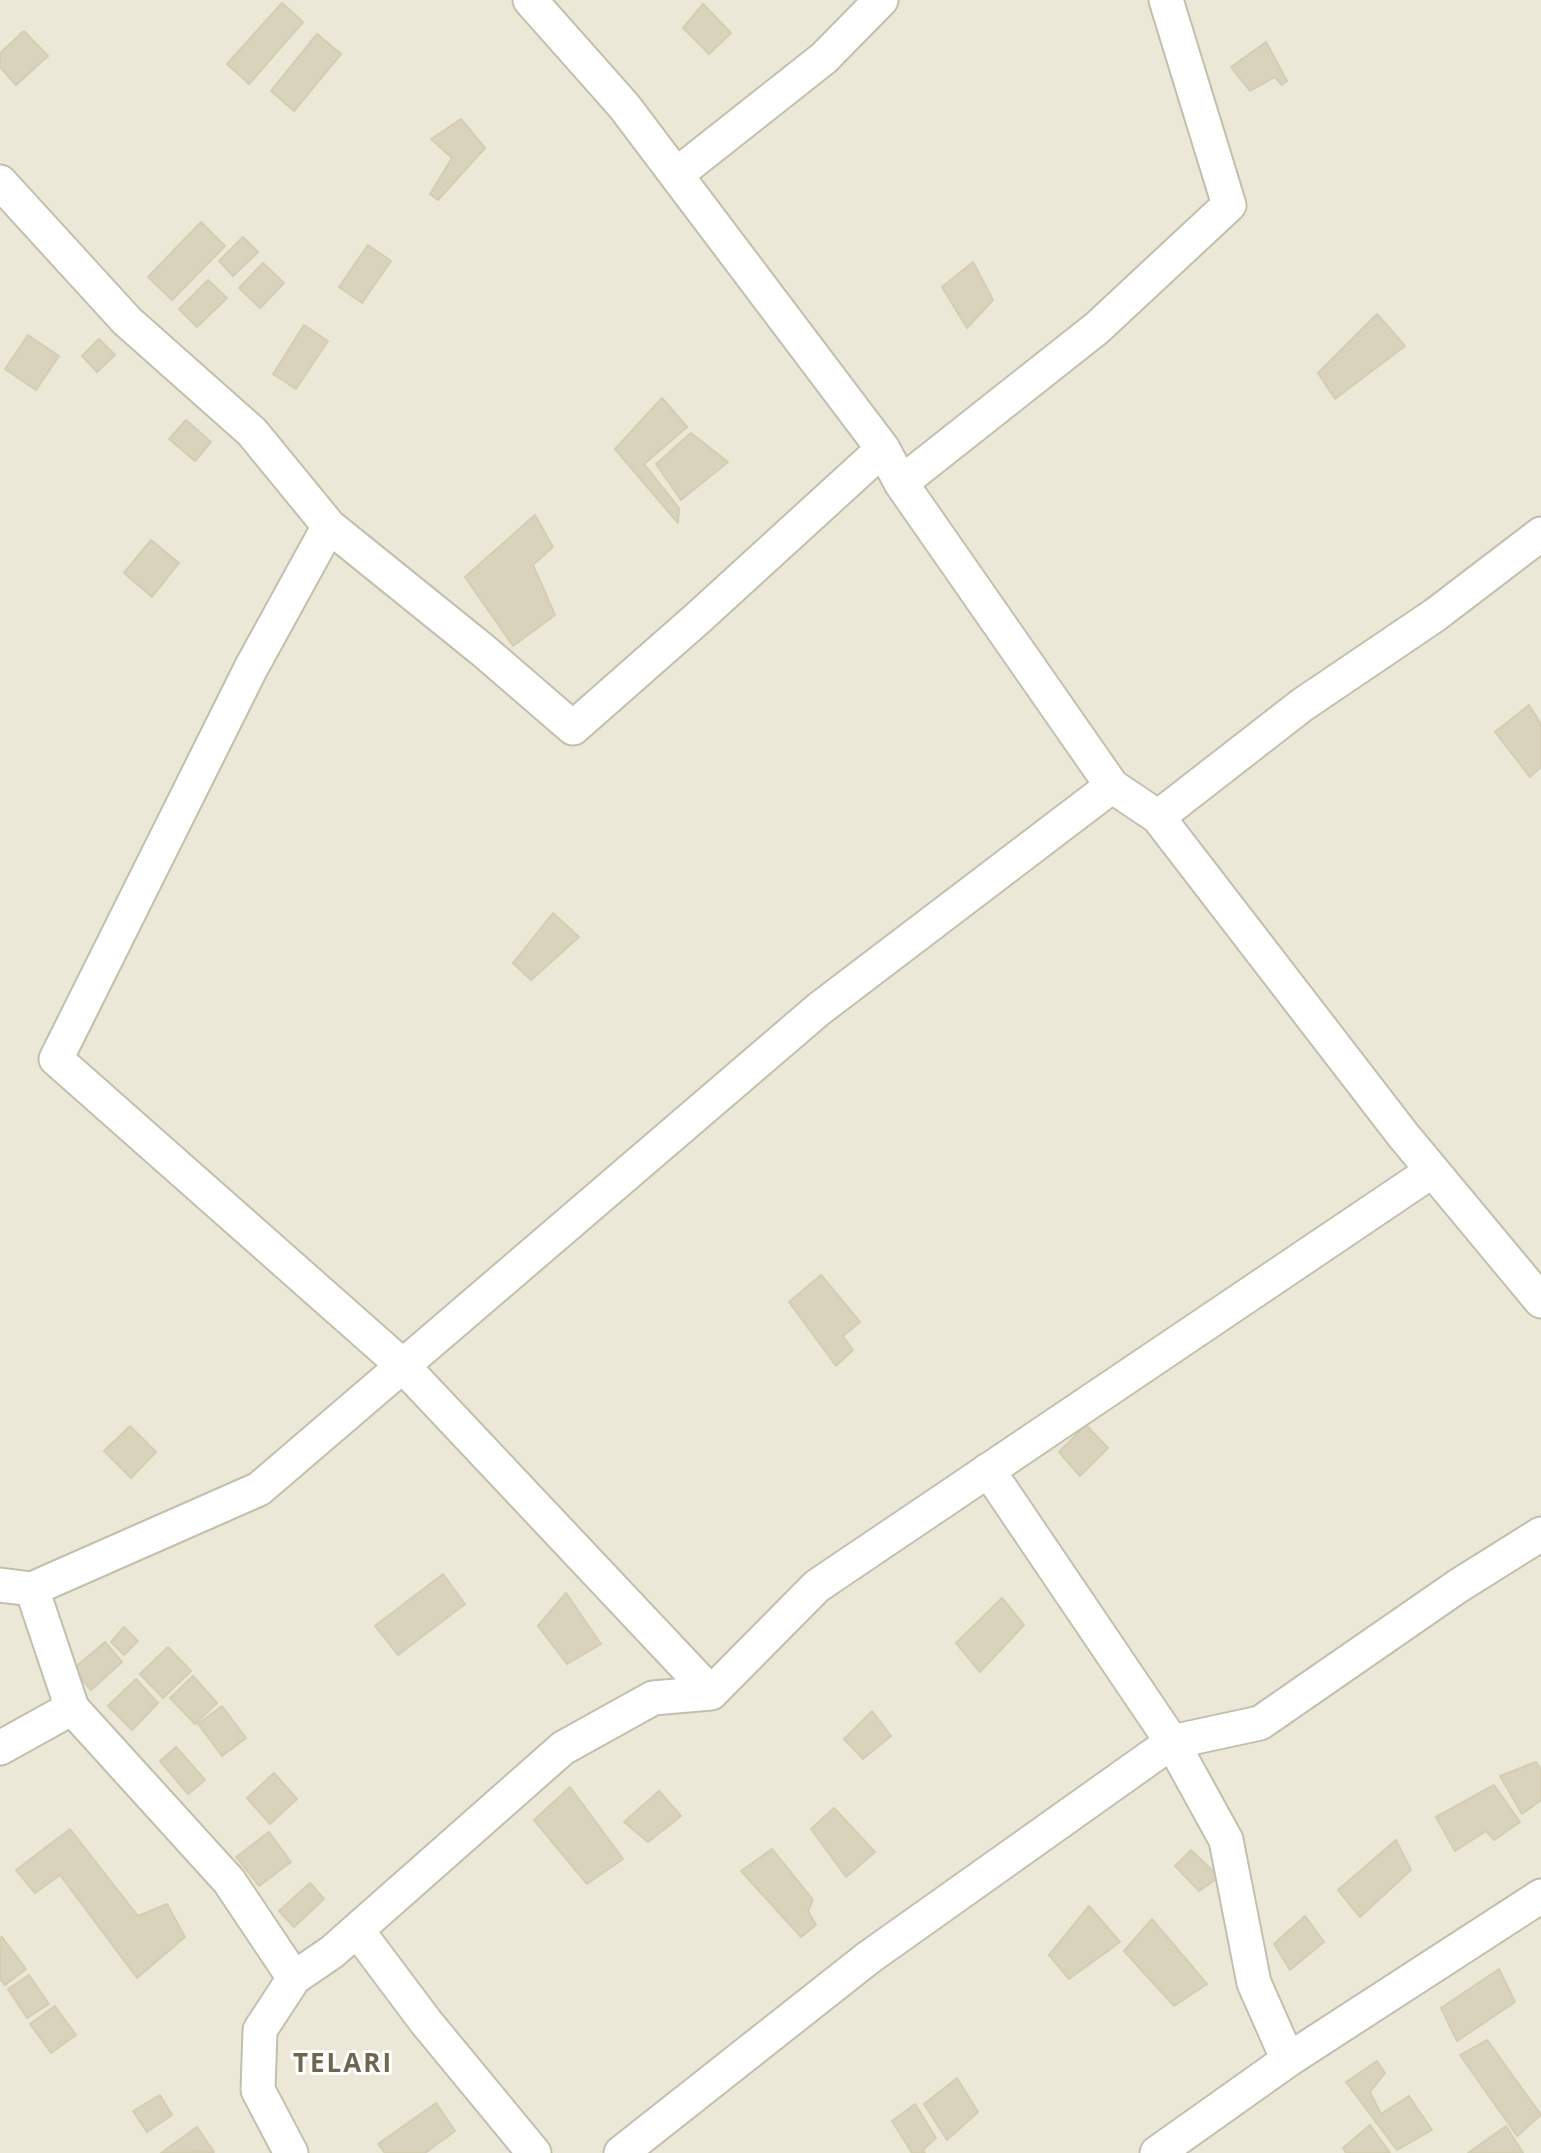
<!DOCTYPE html>
<style>
body{margin:0}
canvas{display:block;background:#f6f5ea}
</style>
<canvas width="1541" height="2153"></canvas>
<script>
const c = document.querySelector('canvas').getContext('2d');
c.lineJoin = 'round';
function fill(path, color) { c.fillStyle = color; c.fill(path, 'evenodd'); }
function stroke(path, color, width, dash) { c.strokeStyle = color; c.lineWidth = width; c.lineCap = dash ? 'butt' : 'round'; c.setLineDash(dash || []); c.stroke(path); }
function write(font, color, halo, rows, align = 'center') {
  c.font = font + ' "Open Sans",sans-serif'; c.lineWidth = 6; c.setLineDash([]); c.textBaseline = 'middle'; c.strokeStyle = halo; c.fillStyle = color; for (const [text, x, y, turn = 0] of rows) {
    c.save(); c.translate(x, y); c.rotate((+turn || 0) * Math.PI / 180); c.textAlign = isNaN(turn) ? turn : align; if (halo) c.strokeText(text, 0, 0); c.fillText(text, 0, 0); c.restore();
  }
}
const residential = new Path2D(`
 M0,0H1541V2153H0Z`);
const building = new Path2D(`
 M282,3L303,22L249,84L227,64Z
 M703,4L731,33L709,54L683,28Z
 M24,31L48,56L16,85L0,67V53Z
 M317,34L341,54L294,111L271,91Z
 M1266,42L1287,81L1282,85L1275,77L1250,91L1231,67Z
 M461,119L485,148L438,200L430,194L452,158L431,139Z
 M201,222L225,246L172,300L148,277Z
 M243,237L258,252L233,276L219,261Z
 M368,245L391,261L362,303L339,287Z
 M973,262L993,300L967,328L942,287Z
 M263,263L284,283L260,308L239,288Z
 M208,280L227,298L197,327L179,309Z
 M1377,314L1405,346L1335,399L1318,373Z
 M304,325L328,341L296,389L273,374Z
 M28,335L59,356L36,390L5,369Z
 M99,339L115,355L97,372L82,356Z
 M662,398L687,427L644,464L679,508L678,523L615,449Z
 M186,420L211,442L195,461L169,439Z
 M691,433L728,462L681,500L656,464Z
 M535,515L553,547L533,565L555,615L513,646L465,577Z
 M151,540L179,563L152,597L124,573Z
 M1529,705L1541,724V767L1530,777L1495,732Z
 M553,913L579,937L531,980L513,963Z
 M821,1275L860,1322L843,1336L853,1350L836,1366L789,1302Z
 M1086,1425L1108,1448L1080,1476L1059,1452Z
 M130,1426L156,1452L131,1478L104,1451Z
 M443,1574L465,1604L398,1655L375,1626Z
 M566,1593L601,1644L567,1664L538,1626Z
 M1002,1598L1024,1625L980,1672L956,1643Z
 M124,1627L138,1641L124,1655L111,1642Z
 M105,1642L122,1662L91,1690L73,1669Z
 M168,1647L191,1671L163,1698L140,1674Z
 M193,1676L217,1703L195,1724L170,1698Z
 M136,1679L158,1703L132,1730L108,1706Z
 M222,1706L246,1738L222,1756L198,1724Z
 M872,1711L891,1736L863,1759L844,1739Z
 M176,1747L205,1780L188,1794L160,1761Z
 M1536,1762L1541,1770V1800L1522,1814L1500,1776Z
 M274,1773L297,1799L270,1824L247,1798Z
 M1494,1785L1520,1822L1494,1840L1486,1831L1455,1851L1436,1817Z
 M570,1787L623,1859L587,1884L534,1820Z
 M659,1791L681,1816L648,1842L624,1822Z
 M834,1808L875,1852L846,1877L811,1829Z
 M70,1829L138,1916L167,1904L185,1937L137,1978L60,1875L35,1893L16,1870Z
 M269,1832L291,1862L259,1886L236,1857Z
 M1396,1840L1411,1870L1360,1917L1338,1890Z
 M772,1849L813,1900L808,1911L816,1925L801,1937L741,1871Z
 M1191,1850L1219,1877L1199,1891L1175,1866Z
 M310,1883L324,1899L294,1927L279,1911Z
 M1089,1906L1120,1942L1069,1979L1049,1955Z
 M1305,1916L1324,1942L1290,1970L1274,1944Z
 M1152,1919L1207,1984L1174,2006L1124,1951Z
 M2,1937L26,1969L5,1985L0,1979V1938Z
 M1499,1969L1515,2002L1457,2041L1441,2008Z
 M29,1975L49,2004L27,2018L8,1989Z
 M55,2006L76,2035L51,2053L30,2024Z
 M1487,2040L1541,2115L1517,2136L1460,2055Z
 M1377,2061L1385,2073L1370,2092L1381,2114L1409,2096L1432,2130L1397,2150L1346,2082Z
 M957,2078L978,2112L947,2140L924,2104Z
 M160,2095L172,2115L147,2132L133,2111Z
 M436,2103L455,2131L425,2153H385L378,2144Z
 M915,2104L936,2138L923,2150L925,2153H912L892,2121Z
 M1370,2125L1390,2153H1346L1343,2148Z
 M1506,2126L1523,2153H1468Z
 M197,2127L214,2152L161,2153Z`);
const street = new Path2D(`
 M530,0L624,106L883,449L901,483L1112,786L1158,817L1403,1135L1541,1301
 M676,175L824,58L881,0
 M0,182L127,321L252,432L329,526L485,652L573,728L698,618L883,449
 M901,483L1097,328L1229,205L1166,0
 M329,526L251,668L56,1059L402,1365L711,1693
 M1158,817L1302,705L1435,615L1541,534
 M0,1585L32,1589L259,1489L819,1009L1112,786
 M32,1589L72,1708L229,1881L294,1978L332,1952L563,1748L653,1698L711,1693L817,1586L1432,1171
 M0,1748L72,1708
 M357,1930L426,2022L534,2153
 M1288,2060L1254,1983L1226,1840L1172,1742L1260,1723L1458,1586L1541,1534
 M291,2153L258,2090L260,2030L294,1978
 M621,2153L868,1958L1172,1742L988,1470
 M1157,2153L1288,2060L1541,1896`);
const districtNames = [
 ["TELARI",343,2065]
];
fill(residential, '#ebe8d8');
fill(building, '#d9d3be');
stroke(building, '#d5cdb1', 2);
stroke(street, '#c3bfac', 37);
stroke(street, '#fff', 33);
c.letterSpacing = '2px';
write('bold 26px', '#6f674d', '#fff', districtNames);
c.letterSpacing = '0px';
</script>
